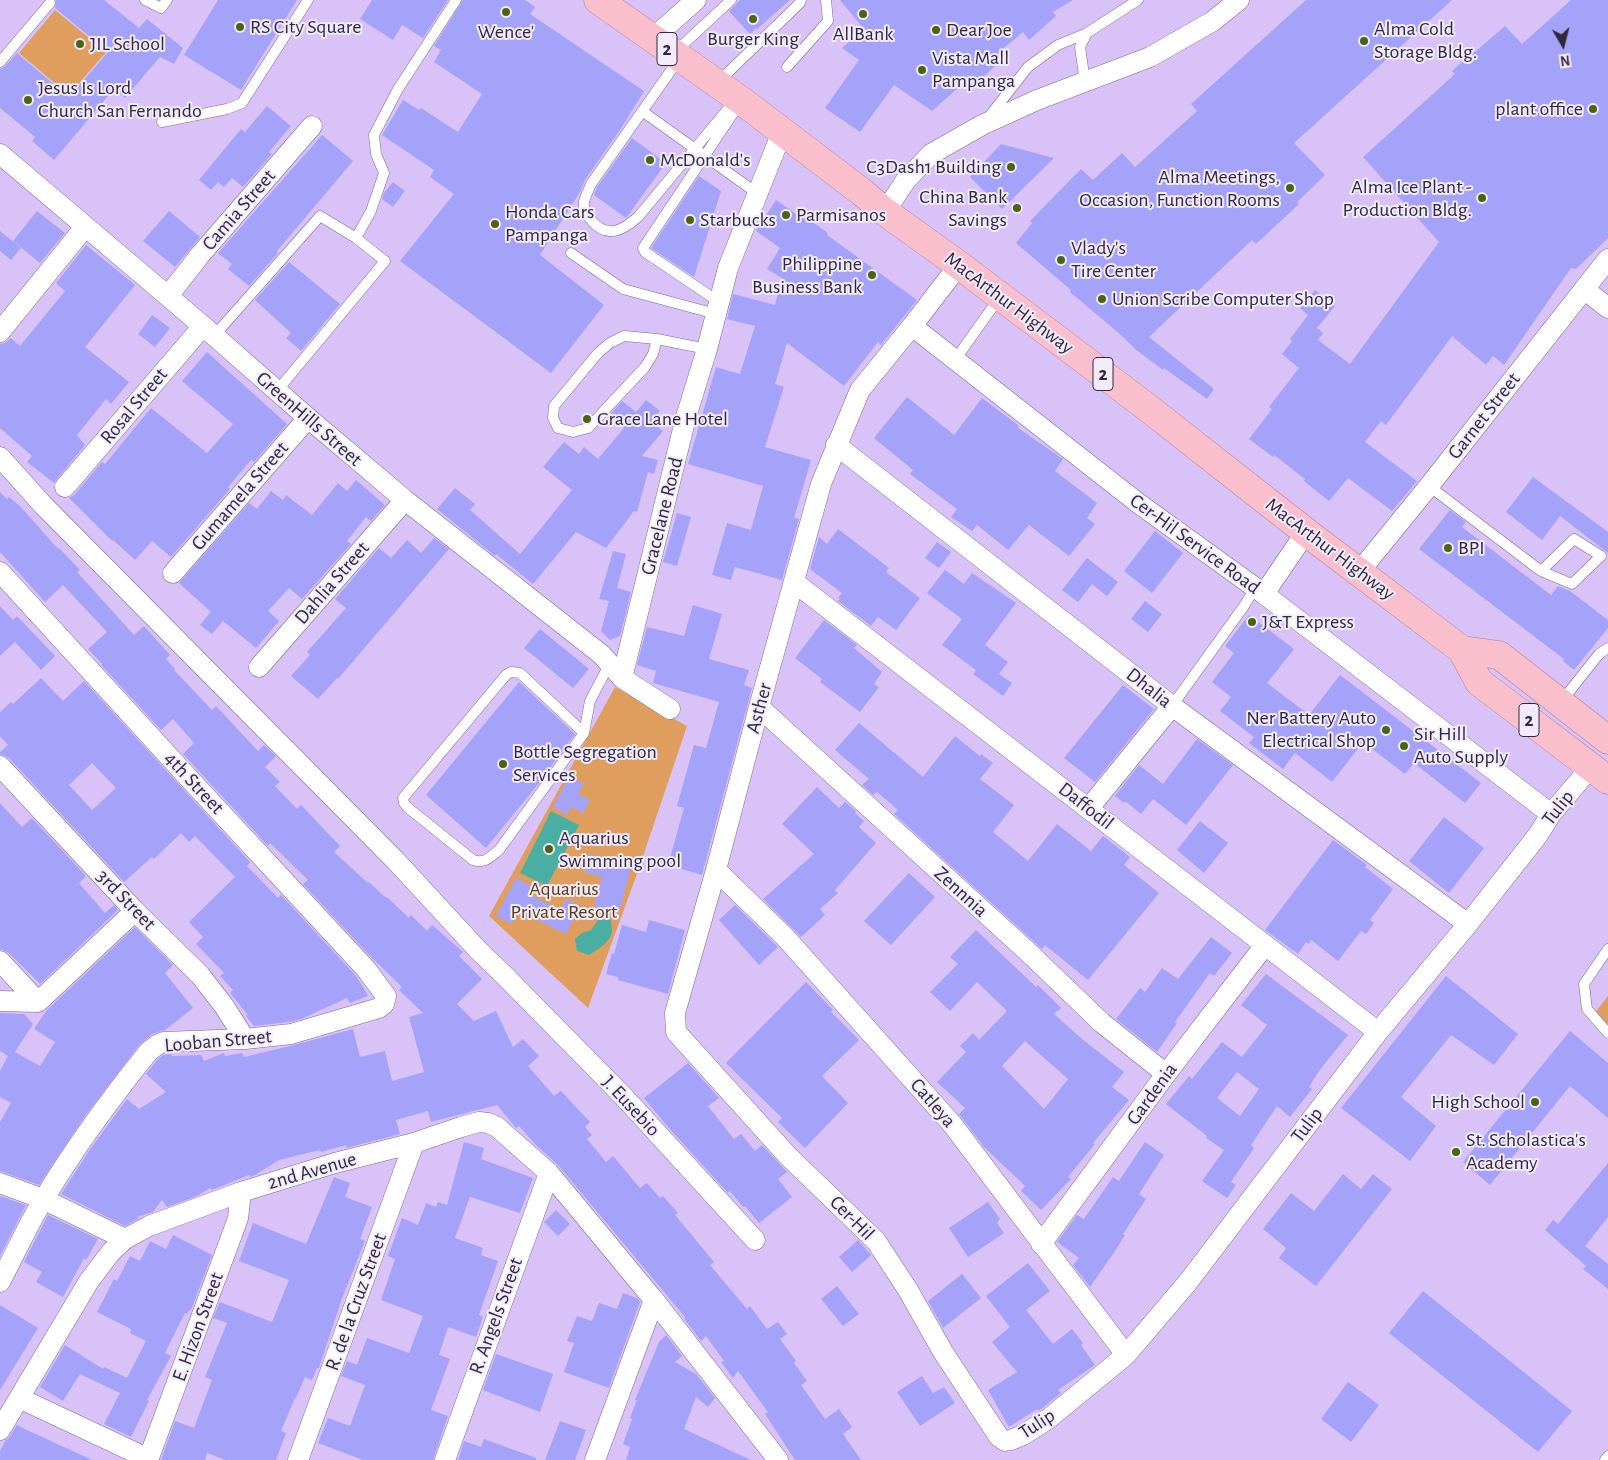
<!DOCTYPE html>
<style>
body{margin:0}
#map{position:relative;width:1608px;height:1460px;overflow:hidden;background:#d9c2f7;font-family:"Alegreya Sans",sans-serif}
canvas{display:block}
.north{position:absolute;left:1538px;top:20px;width:50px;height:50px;-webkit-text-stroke:4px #f2ebfc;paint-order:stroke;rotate:172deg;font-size:14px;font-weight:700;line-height:20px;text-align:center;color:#31283c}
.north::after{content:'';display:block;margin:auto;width:18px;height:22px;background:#31283c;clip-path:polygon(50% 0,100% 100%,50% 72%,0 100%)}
</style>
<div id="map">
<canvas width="1608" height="1460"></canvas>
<div class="north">N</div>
</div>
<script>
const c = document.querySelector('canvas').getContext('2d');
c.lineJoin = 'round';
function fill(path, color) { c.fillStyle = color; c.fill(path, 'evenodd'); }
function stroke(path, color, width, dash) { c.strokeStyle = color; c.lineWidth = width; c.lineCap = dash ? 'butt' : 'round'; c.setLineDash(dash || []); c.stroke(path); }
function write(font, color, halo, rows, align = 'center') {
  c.font = font + ' "Alegreya Sans",sans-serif'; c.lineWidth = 4; c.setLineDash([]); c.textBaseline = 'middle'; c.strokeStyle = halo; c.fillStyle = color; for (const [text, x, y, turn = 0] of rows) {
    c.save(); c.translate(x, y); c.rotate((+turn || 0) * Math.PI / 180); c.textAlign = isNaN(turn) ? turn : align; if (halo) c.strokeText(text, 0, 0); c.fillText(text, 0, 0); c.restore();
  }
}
const green = new Path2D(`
 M55,10L106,52L69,95L19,53Z
 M615,687L687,726L638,871L588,1008L489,916Z
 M1608,996V1025L1594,1014Z`);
const water = new Path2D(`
 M551,811L579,825L547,886L520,873Z
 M601,916L610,919C617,939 604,945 589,955L577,951L575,939L582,933L591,930Z`);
const building = new Path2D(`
 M56,0H104L139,28L147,19L183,48L174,64L160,57L125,98L114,89L54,160L32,141L35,137L0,108V69L5,66L17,53L69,97L108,52L55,8Z
 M218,0H297L241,90L184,55Z
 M372,0H448L423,38L402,25L393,40L360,19Z
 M463,0H525L535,7L530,14L644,91L620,130L585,180L580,192L540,255L604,305L551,373L400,261L454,194L430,177L434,170L382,135L403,100L419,110L421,108L458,132L482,94L434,62L441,50L434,46Z
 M740,0H790L757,29L756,28L750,34L729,11Z
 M840,0H1073L1053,12L1056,16L1029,40L1023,32L998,53L1003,59L974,85L968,79L932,111L894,85L860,132L825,108L859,60L842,48L864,29Z
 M1306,0H1452L1294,143L1325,175L1297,202L1299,204L1256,244L1252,240L1149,337L1214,389L1207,399L1164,368L1163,370L1135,349L1121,335L1070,292L1071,290L1016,243L1032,223L1030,221L1081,169L1093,180L1122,153L1135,167L1197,111L1191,104Z
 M1571,0H1608V238L1576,269L1571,268L1504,365L1493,356L1486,365L1452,336L1386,425L1381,421L1365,442L1417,481L1392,511L1348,478L1329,501L1304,481L1305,479L1274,455L1273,457L1249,439L1272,409L1269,407L1299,368L1282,354L1292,341L1290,339L1308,315L1300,308L1315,290L1335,306L1317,328L1323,333L1318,340L1350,364L1439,242L1363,157L1455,74L1452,71L1474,51L1475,52L1505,26L1522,44Z
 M267,106L291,126L269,152L272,154L243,187L232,178L224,187L218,182L211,190L199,180L241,129L245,132Z
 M322,135L353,161L277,251L278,253L249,286L228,269L232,264L218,253Z
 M632,138L666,163L626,218L594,195L597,187Z
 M1001,144L1054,158L1002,209L970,177Z
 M699,176L721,191L694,277L651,248Z
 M393,182L405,191L393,207L382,199L384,193Z
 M776,200L802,218L804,216L828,233L827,235L917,300L881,345L878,342L844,386L787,343L775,384L784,387L765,447L811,460L794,518L799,519L782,580L735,567L731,580L712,575L727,523L751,530L763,486L688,464L716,367L740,374L755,326L727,319L733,294L775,305L782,278L767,269L780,248L756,231Z
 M37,211L65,233L40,263L13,241Z
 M169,211L200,237L175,267L143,241Z
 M0,231L21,248L11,260L0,251Z
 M86,245L135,285L85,347L129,382L111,404L106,399L77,435L85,445L54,483L27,462L32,456L0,428V344L5,343L11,338L20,346L65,291L56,283Z
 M289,262L340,304L301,351L286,338L291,333L255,300Z
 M152,315L170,328L155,347L138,334Z
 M207,352L287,424L254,462L251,460L228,487L230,489L171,557L152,541L135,560L113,540L112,541L69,498L74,495L102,462L105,464L151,408L207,453L233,424L182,381Z
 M907,397L954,435L982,398L1019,426L1018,428L1063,459L1055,471L1097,503L1087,518L1095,524L1069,556L1029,525L1008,550L977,525L972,531L951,517L957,509L910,474L913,470L874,438Z
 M646,400L660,411L651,422L663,431L642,456L658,460L654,474L648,472L637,512L634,511L606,548L576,532L533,584L496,554L495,556L437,509L455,488L475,504L470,510L520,554L572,490L543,467L564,442L579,454L584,447L598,459L624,428L609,416L622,401L636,412Z
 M1533,477L1608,532V553L1560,516L1542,540L1506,512Z
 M356,480L385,505L371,521L366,517L347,541L351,544L302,599L289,588L268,611L279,621L256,648L223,621L212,634L200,625L211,612L179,583L249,503L257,509L271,491L283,500L286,495L312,515L338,483L347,491Z
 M0,492L7,499L9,497L20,506L58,549L59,548L80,570L77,572L134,635L144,626L170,655L166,659L175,669L174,670L212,710L216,706L258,751L264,745L276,756L265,767L280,782L275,786L297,809L301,805L340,846L334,852L368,883L369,882L386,898L387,897L409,918L411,915L427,931L432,925L463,952L459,956L482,979L457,1004L474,1021L496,1011L513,1047L523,1039L539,1056L528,1066L554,1096L561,1091L590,1122L585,1127L592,1135L587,1139L606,1162L613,1156L640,1188L647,1183L660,1198L663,1196L678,1213L675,1215L714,1262L710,1265L747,1309L750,1306L767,1329L778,1322L787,1334L780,1339L796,1361L794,1363L807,1381L801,1385L825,1419L839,1409L852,1427L843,1434L861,1460H795L765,1414L768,1412L738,1371L733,1378L721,1362L724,1361L706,1336L701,1341L685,1320V1317L558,1165L536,1145L519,1126L516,1128L497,1105L431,1122L428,1111L396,1120L400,1134L346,1148L347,1145L321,1152L320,1150L279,1160L255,1175L250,1177L249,1175L212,1190L210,1188L197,1196L167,1207L162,1200L153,1212L137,1217L139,1218L125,1226L61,1194L91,1148L127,1099L139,1109L166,1092L146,1074L157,1060L163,1055L171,1054L172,1056L201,1055L204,1061L224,1053L225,1056L242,1053L244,1057L294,1045L353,1029L360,1057L385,1051L392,1081L424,1072L409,1017L423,1013L399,990L402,987L370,956L303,884L308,880L270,843L268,846L183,754L194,743L173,719L161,730L101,665L102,664L88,649L107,632L63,585L45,602L0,552Z
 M1450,510L1466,522L1462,527L1551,595L1558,586L1570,591L1608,620V628L1574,670L1563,661L1564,659L1419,549Z
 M677,513L691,517L677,566L663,562Z
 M838,529L889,568L886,572L920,598L896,630L878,617L871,626L838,601L840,599L838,598L842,593L810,569L819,537L827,544Z
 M1155,531L1183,553L1152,593L1124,571Z
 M434,538L449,549L338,679L337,678L318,699L291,676L310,655L307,652L346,608L335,599L379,548L391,558L407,540L421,553Z
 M937,542L951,552L939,568L925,558Z
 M613,551L626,554L617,588L631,592L620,636L610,640L601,631L609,601L599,599Z
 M1087,558L1118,582L1107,596L1092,584L1078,602L1062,590Z
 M945,570L964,584L972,573L1016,603L985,645L1008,662L999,674L1012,683L1003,696L973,674L976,670L942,645L962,619L927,593Z
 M1145,601L1162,614L1148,632L1131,619Z
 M693,605L722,614L709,659L749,670L744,685L752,688L702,875L668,865L684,808L677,806L694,745L706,748L719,702L653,683L656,671L637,665L647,627L684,636Z
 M0,606L13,620L17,616L55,656L41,670L15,642L0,656Z
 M1249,615L1294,649L1267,683L1309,715L1340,675L1481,783L1465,803L1414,763L1405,774L1363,742L1332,782L1295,753L1283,769L1249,743L1254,737L1220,711L1231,697L1212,682L1234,653L1225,646Z
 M824,620L857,645L854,648L882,672L874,684L879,687L860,712L820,682L822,679L795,658Z
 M540,629L589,669L573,688L524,648Z
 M41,678L63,701L84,681L250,862L247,866L278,898L281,895L357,977L368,996L350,1003L347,998L301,1019L289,1022L254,1026L246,1016L248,1015L230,993L233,990L220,976L224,973L196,944L203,937L189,922L235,877L195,836L189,842L181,833L154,859L152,857L124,882L9,758L0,754V752L8,745L0,736V712L11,702L13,704ZM92,763L116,788L92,810L69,785Z
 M519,682L575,734L535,788L486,848L426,795Z
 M1123,685L1154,709L1095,782L1064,758Z
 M859,723L923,777L955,736L980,756L981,754L993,763L980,779L1014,805L993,832L1028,861L1057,824L1091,851L1103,836L1130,857L1124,865L1159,893L1088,980L1045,945L1042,949L894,814L898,810L877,792L873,795L862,785L869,779L835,750Z
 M1197,739L1233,765L1186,825L1153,799L1141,814L1125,801L1124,803L1115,796L1114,797L1139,765L1163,784Z
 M569,776L584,784L578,794L590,800L583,813L571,807L567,815L553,807Z
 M817,787L839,808L845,802L856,811L855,813L864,821L859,827L876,843L835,890L838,893L820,909L825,915L801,937L763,899L814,854L782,824Z
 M0,803L22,827L32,818L86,876L79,883L105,913L114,905L118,910L40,984L9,953L0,949Z
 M1444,817L1484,848L1449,893L1409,861Z
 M1200,821L1228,843L1204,873L1177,850Z
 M1333,840L1367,865L1365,867L1393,889L1370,920L1374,923L1366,934L1361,931L1338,961L1311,940L1309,944L1306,942L1298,954L1265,930Z
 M588,854L604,857V861L631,867L619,913L594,906L602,877L584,872Z
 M909,873L935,897L891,945L864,921Z
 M516,878L531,886L527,893L560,910L566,899L581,906L566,934L518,911L512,924L496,916Z
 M735,905L778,947L759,965L719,920Z
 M649,920L685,930L668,994L618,980V977L606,974L612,953L614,954L622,925L646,932Z
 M135,927L173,965L165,973L193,1008L165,1030L152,1034L140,1044L85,1116L39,1185L0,1171V1122L11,1103L0,1097V1071L8,1056L0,1051V1013L24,1014L33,1024L15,1052L40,1066L55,1042L34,1029L46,1011Z
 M976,930L1036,987L1038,985L1061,1008L1054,1014L1082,1039L1124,1072L1112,1087L1129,1100L1093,1143L1095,1144L1068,1177L1071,1179L1041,1210L1021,1191L1025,1186L984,1147L959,1114L965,1108L937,1082L966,1052L960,1046L973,1033L979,1040L1007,1011L977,982L950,1011L930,992L958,964L950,957ZM1025,1041L1068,1079L1044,1109L1002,1066Z
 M1211,937L1232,953L1214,976L1210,973L1175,1022L1177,1023L1157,1052L1116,1019L1140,988L1145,992L1162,968L1178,979Z
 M1266,974L1348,1035L1319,1071L1309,1087L1312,1089L1290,1117L1277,1106L1251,1145L1254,1148L1231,1182L1236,1185L1227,1198L1202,1181L1224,1150L1206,1138L1207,1136L1166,1104L1189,1076L1192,1079L1222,1042L1242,1057L1267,1025L1241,1005ZM1237,1072L1259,1089L1240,1116L1217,1098Z
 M1446,976L1518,1034L1494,1065L1451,1035L1401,1097L1436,1126L1410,1161L1341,1108Z
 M806,982L833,1010L831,1012L859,1040L822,1076L848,1103L805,1148L778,1122L782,1118L726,1063Z
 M1570,1031L1608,1063V1118L1570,1086L1490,1185L1463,1162Z
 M688,1063L719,1098L708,1106L734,1139L741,1134L755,1151L762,1145L787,1172L778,1179L792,1197L759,1223L745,1206L743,1207L730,1191L728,1193L668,1127L644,1098Z
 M464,1142L484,1148L481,1159L533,1178L520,1213L470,1197L455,1238L483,1248L481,1255L498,1261L479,1315L483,1317L476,1337L448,1327L439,1355L450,1359L431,1410L448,1416L433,1460H363L318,1443L328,1418L350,1426L365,1385L341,1376L347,1361L357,1365L367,1338L409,1353L423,1316L381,1300L395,1259L388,1256L402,1218L418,1225L426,1203L436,1207L438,1202L447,1205Z
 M1145,1142L1164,1155L1139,1194L1146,1199L1123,1234L1125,1235L1115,1251L1090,1287L1073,1265L1079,1258L1057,1242L1077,1215L1084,1219L1113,1177L1119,1181Z
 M1608,1163V1217L1585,1246L1608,1264V1289L1583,1269L1586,1266L1545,1230L1553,1220L1558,1224Z
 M1343,1174L1361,1189L1373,1174L1392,1189L1316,1286L1279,1258L1286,1248L1263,1229L1291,1193L1314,1211Z
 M334,1177L350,1183L345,1197L372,1207L360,1239L365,1241L341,1301L319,1368H317L312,1380L305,1377L296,1398H295L281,1431L286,1433L276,1460H225L207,1453L205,1460H161L175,1421L194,1428L212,1380L205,1377L227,1323L213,1318L220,1302L272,1322L289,1280L239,1261L253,1223L306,1244Z
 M0,1196L26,1205L0,1256Z
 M988,1202L1000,1219L997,1223L1004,1233L968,1257L949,1228Z
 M556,1210L570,1224L558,1236L544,1222Z
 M48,1215L98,1239L86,1260L84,1258L63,1297L36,1282L42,1272L24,1262Z
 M173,1235L212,1255L191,1310L190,1309L187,1314L185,1313L165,1353L171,1356L147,1400L149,1401L131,1437L104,1424L120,1393L80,1374L63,1401L40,1387L65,1345L103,1369L104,1367L127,1378L146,1341L130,1333L131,1329L97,1312L114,1279L117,1281L130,1256L140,1261L150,1241L166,1249Z
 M858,1240L871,1255L852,1272L839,1257Z
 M1028,1263L1050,1291L1026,1310L1053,1344L1072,1329L1083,1343L1081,1345L1095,1365L1058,1390L1061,1393L1041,1409L1038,1411L1037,1409L1009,1427L988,1390L1017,1372L992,1342L1010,1327L986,1296Z
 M962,1274L981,1298L943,1328L928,1301Z
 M837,1286L859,1314L843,1326L821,1299Z
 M1423,1291L1572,1411L1538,1452L1389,1333Z
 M623,1293L637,1298L640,1302L609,1388L564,1372L574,1343L567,1341L577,1316L592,1321L599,1303L617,1309Z
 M0,1305L38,1328L0,1390Z
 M666,1335L682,1356L675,1362L696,1374L715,1398L708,1407L696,1397L684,1429L751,1460H626L630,1447L623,1444L632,1419L630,1418L637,1400H635L659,1342Z
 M496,1354L553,1374L540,1412L483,1390Z
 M922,1376L933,1393L944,1387L955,1403L920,1426L897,1392Z
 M1348,1382L1379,1405L1351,1442L1321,1419Z
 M560,1421L586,1430L575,1460H545Z
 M17,1425L27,1430L92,1460H0V1451L5,1441L10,1436Z
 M484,1439L536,1458V1460H458L464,1441L481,1447Z`);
const service = new Path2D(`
 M145,0L161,8L167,0
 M675,52L731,0
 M679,59L591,184C589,190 585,196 584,202C583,210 586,215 591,220C607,239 622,231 638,217L737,98
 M0,62L50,3
 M787,67L828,21L826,0
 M1085,82L1080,47L1087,33L1138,0
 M717,83L800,3L801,0
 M642,111L758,194
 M988,118L1028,67L1058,45L1087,33
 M162,122L227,109L242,103L308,0
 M571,253L623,289L716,314
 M719,302L645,252L643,248L740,103
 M214,336L320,216L356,238L371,211L384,173L376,154L374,135L398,89L456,0
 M657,339L653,354L645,367L588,428L573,432L558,428L553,418L554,406L598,353L610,343L624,336L657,339L707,349
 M955,360L999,298
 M277,391L385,261L356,238
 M1429,486L1541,571L1572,584L1601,556L1574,539L1541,571
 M1561,702L1599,654L1608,648
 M1172,706L1244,606L1255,588
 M584,733L520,673L511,672L506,675L403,798L404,803L407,807L473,860C485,864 490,857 499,850L584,733L590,701L610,663
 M1608,949L1584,984L1587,1009L1608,1033
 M1605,1460L1608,1456`);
const minor = new Path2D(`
 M652,39L696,0
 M0,154L203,326L308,418L405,500L602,655L622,678L670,709
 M885,212L906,180L931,154L982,125L1037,100L1150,57L1213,21L1239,0
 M959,265L912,326L860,390L821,484L759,707L716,870L675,1013L676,1032L788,1156L876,1241L908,1290L943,1352L999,1437L1005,1441L1011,1440L1023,1435L1048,1419L1126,1355L1188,1282L1378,1032L1468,924L1538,835L1551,814L1591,767
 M1584,289L1608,308
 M168,296L200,255L312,126
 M912,326L1138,503L1264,594L1551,814
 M0,332L85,227
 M836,445L1172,706L1468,924
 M0,457L43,505L396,861L478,950L504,975L624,1097L755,1240
 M65,487L203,326
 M0,572L196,786L366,969L386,996L384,1004L379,1008L291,1034L245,1039L164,1042L157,1045L149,1051C111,1098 76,1146 45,1197C28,1224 15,1254 0,1282
 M1359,572L1429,486L1608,259
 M173,573L308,418
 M794,582L1378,1032
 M1264,594L1306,532
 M259,667L405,500
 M622,678L686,417L707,349L728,268L782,132
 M759,707L1027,951L1102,1023L1166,1074
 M0,766L135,911L200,975L224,1006L245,1039
 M1089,808L1172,706
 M716,870L785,937L952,1124L1126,1355
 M0,961L38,1002
 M0,1001L38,1002L135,911
 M0,1183L43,1199L125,1239
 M1041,1244L1166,1074L1265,945
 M19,1398L149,1459
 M0,1430L89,1281L111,1252L125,1239L149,1226L241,1192L335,1163L414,1143L461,1127L479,1122L488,1123L497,1127L549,1173L654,1300L778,1460
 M148,1460L233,1232L238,1218L241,1192
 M298,1460L414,1143
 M445,1460L549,1173
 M595,1460L654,1300`);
const trunk = new Path2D(`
 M598,0L742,101L863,193L885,212L959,265L1148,408L1306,532L1462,650L1479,682L1608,780
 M1462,650L1499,655L1608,740`);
const markers = [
 [506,12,5,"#4c6310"],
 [863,14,5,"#4c6310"],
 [753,19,5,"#4c6310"],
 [240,27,5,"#4c6310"],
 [936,30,5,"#4c6310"],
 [1364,41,5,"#4c6310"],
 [80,44,5,"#4c6310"],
 [922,70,5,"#4c6310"],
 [28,100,5,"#4c6310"],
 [1593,109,5,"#4c6310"],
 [650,160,5,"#4c6310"],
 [1011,167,5,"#4c6310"],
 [1290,188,5,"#4c6310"],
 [1482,198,5,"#4c6310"],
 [1017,208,5,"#4c6310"],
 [786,215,5,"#4c6310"],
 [690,220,5,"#4c6310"],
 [495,224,5,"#4c6310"],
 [1061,260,5,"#4c6310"],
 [872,275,5,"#4c6310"],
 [1102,299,5,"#4c6310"],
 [587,419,5,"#4c6310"],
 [1448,548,5,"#4c6310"],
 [1252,622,5,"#4c6310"],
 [1386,730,5,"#4c6310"],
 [1404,746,5,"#4c6310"],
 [503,764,5,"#4c6310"],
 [549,849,5,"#4c6310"],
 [1535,1102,5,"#4c6310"],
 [1456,1152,5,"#4c6310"]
];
const shields = [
 [667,49,20],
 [1103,374,20],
 [1529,720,20]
];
const shieldNames = [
 ["2",667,49],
 ["2",1103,374],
 ["2",1529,720]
];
const poiNames = [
 ["RS City Square",250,27],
 ["Alma Cold",1374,29],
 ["Storage Bldg.",1374,52],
 ["Dear Joe",946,30],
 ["Wence'",506,32,"center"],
 ["AllBank",863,34,"center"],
 ["Burger King",753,39,"center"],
 ["JIL School",90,44],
 ["Vista Mall",932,58],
 ["Pampanga",932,81],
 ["Jesus Is Lord",38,88],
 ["Church San Fernando",38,111],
 ["plant office",1583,109,"right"],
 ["McDonald's",660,160],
 ["C3Dash1 Building",1001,167,"right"],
 ["Alma Meetings,",1280,177,"right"],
 ["Occasion, Function Rooms",1280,200,"right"],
 ["Alma Ice Plant -",1472,187,"right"],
 ["Production Bldg.",1472,210,"right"],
 ["China Bank",1007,197,"right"],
 ["Savings",1007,220,"right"],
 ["Honda Cars",505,212],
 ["Pampanga",505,235],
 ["Parmisanos",796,215],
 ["Starbucks",700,220],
 ["Vlady's",1071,248],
 ["Tire Center",1071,271],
 ["Philippine",862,264,"right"],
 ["Business Bank",862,287,"right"],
 ["Union Scribe Computer Shop",1112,299],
 ["Grace Lane Hotel",597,419],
 ["BPI",1458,548],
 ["J&T Express",1262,622],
 ["Ner Battery Auto",1376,718,"right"],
 ["Electrical Shop",1376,741,"right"],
 ["Sir Hill",1414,734],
 ["Auto Supply",1414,757],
 ["Bottle Segregation",513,752],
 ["Services",513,775],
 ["Aquarius",559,838],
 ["Swimming pool",559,861],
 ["High School",1525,1102,"right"],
 ["St. Scholastica's",1466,1140],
 ["Academy",1466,1163]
];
const streetNames = [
 ["Camia Street",239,210,-49],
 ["MacArthur Highway",1009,303,37],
 ["Rosal Street",134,406,-50],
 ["Garnet Street",1484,416,-52],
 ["GreenHills Street",309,419,41],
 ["Gumamela Street",240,496,-49],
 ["Gracelane Road",662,516,-76],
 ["Cer-Hil Service Road",1195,544,36],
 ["MacArthur Highway",1330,549,37],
 ["Dahlia Street",332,583,-49],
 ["Dhalia",1149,688,38],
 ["Asther",759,708,-75],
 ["4th Street",194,783,47],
 ["Daffodil",1086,806,38],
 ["Tulip",1558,808,-52],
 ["Zennnia",961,892,42],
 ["3rd Street",126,900,46],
 ["Looban Street",218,1041,-5],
 ["Gardenia",1152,1094,-54],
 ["Catleya",933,1103,49],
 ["J. Eusebio",631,1106,47],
 ["Tulip",1307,1125,-53],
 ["2nd Avenue",312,1171,-16],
 ["Cer-Hil",852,1218,45],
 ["R. de la Cruz Street",356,1302,-70],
 ["R. Angels Street",496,1316,-70],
 ["E. Hizon Street",198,1327,-70],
 ["Tulip",1037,1424,-33]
];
const parkNames = [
 ["Aquarius",564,889],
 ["Private Resort",564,912]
];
fill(green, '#df9e5d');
fill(water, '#4baea2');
fill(building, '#a5a2fa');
stroke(service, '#7d6798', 11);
stroke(minor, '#7d6798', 21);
stroke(trunk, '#b38091', 29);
stroke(service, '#fff', 10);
stroke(minor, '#fff', 20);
stroke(trunk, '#fabfcc', 28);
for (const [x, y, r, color] of markers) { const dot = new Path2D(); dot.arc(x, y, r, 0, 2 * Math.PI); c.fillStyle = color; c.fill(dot); stroke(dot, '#f2ebfc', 2); }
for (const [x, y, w] of shields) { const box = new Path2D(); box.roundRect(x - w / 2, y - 16.5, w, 33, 4); c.fillStyle = '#f2ebfc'; c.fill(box); stroke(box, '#31283c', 1); }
write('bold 19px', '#31283c', null, shieldNames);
write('20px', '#31283c', '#f2ebfc', poiNames, 'left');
write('20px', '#31283c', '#f2ebfc', streetNames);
write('20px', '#5d390f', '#f2ebfc', parkNames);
</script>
